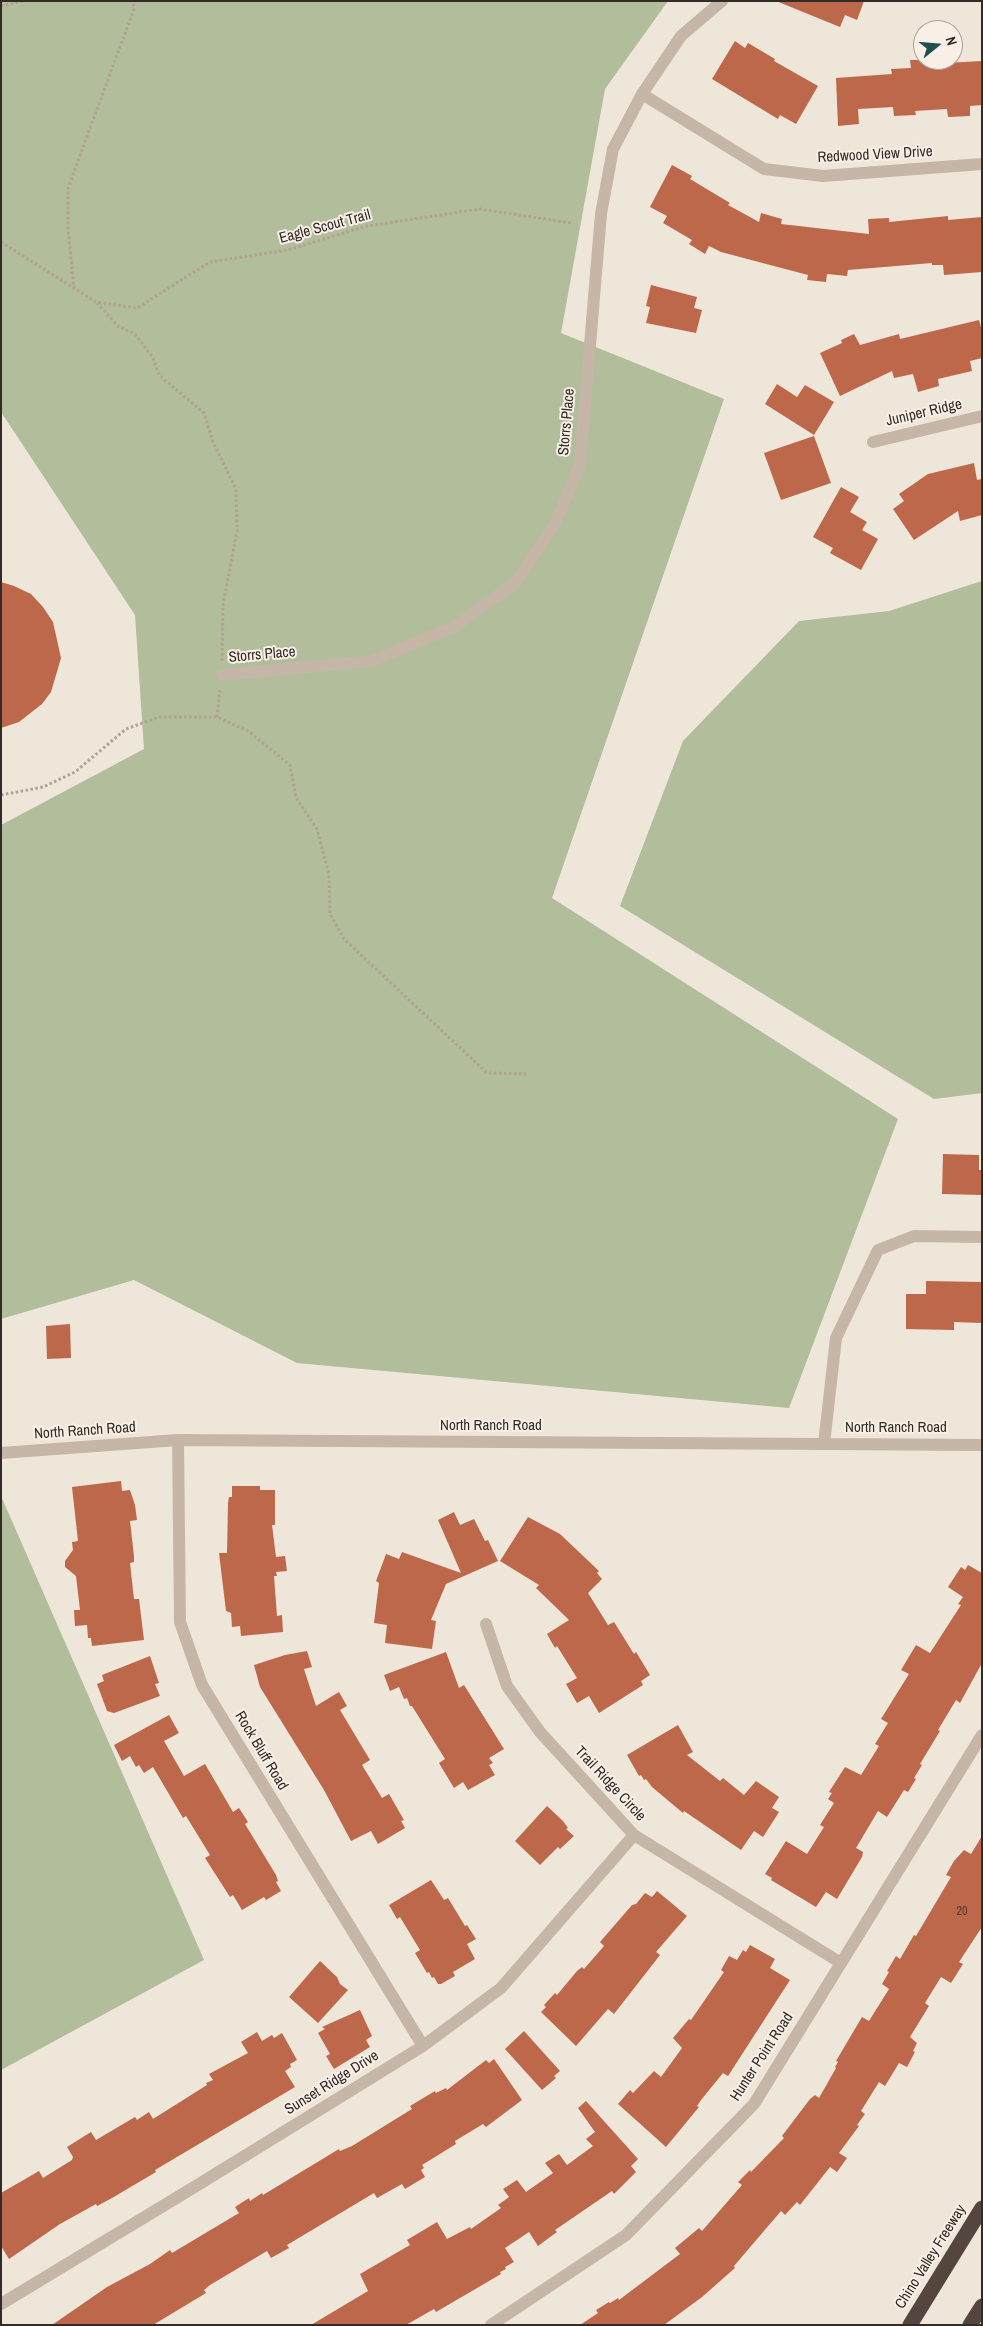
<!DOCTYPE html>
<style>
body{margin:0}
#map{position:relative;width:983px;height:2326px;overflow:hidden;background:#efe6da;font-family:"Archivo Narrow",sans-serif}
canvas{display:block}
.frame{position:absolute;inset:0;border:2px solid #332b27;pointer-events:none}
.north{position:absolute;left:913px;top:20px;width:50px;height:50px;box-sizing:border-box;background:#f8f0e6;border:1px solid #a9a19a;border-radius:50%;rotate:73deg;font-size:14px;font-weight:700;line-height:20px;text-align:center;color:#332b27}
.north::after{content:'';display:block;margin:auto;width:18px;height:22px;background:#204e52;clip-path:polygon(50% 0,100% 100%,50% 72%,0 100%)}
</style>
<div id="map">
<canvas width="983" height="2326"></canvas>
<div class="frame"></div>
<div class="north">N</div>
</div>
<script>
const c = document.querySelector('canvas').getContext('2d');
c.lineJoin = 'round';
function fill(path, color) { c.fillStyle = color; c.fill(path, 'evenodd'); }
function stroke(path, color, width, dash) { c.strokeStyle = color; c.lineWidth = width; c.lineCap = dash ? 'butt' : 'round'; c.setLineDash(dash || []); c.stroke(path); }
function write(font, color, halo, rows, align = 'center') {
  c.font = font + ' "Archivo Narrow",sans-serif'; c.lineWidth = 4; c.setLineDash([]); c.textBaseline = 'middle'; c.strokeStyle = halo; c.fillStyle = color; for (const [text, x, y, turn = 0] of rows) {
    c.save(); c.translate(x, y); c.rotate((+turn || 0) * Math.PI / 180); c.textAlign = isNaN(turn) ? turn : align; if (halo) c.strokeText(text, 0, 0); c.fillText(text, 0, 0); c.restore();
  }
}
const green = new Path2D(`
 M1,1H668L605,89L561,333L724,399L552,898L898,1119L789,1408L297,1363L134,1280L1,1319V825L144,749L135,615L1,412Z
 M982,581V1093L934,1099L620,906L683,741L799,621L889,611Z
 M1,1496L204,1960L1,2070Z`);
const building = new Path2D(`
 M776,1H864L857,20L845,15L840,27Z
 M735,41L745,48L748,43L775,59L774,61L818,86L796,124L780,115L778,119L712,79Z
 M910,60H927L928,64L982,61V105L970,106V116L948,117L947,109L915,111L916,115L894,116L893,107L858,109L859,124L838,126L836,78L892,74L891,69L911,68Z
 M672,165L692,176L690,179L730,203L728,205L759,222L761,213L782,219L781,224L869,234L868,219L889,218V222L948,216V220L982,217V272L944,275L943,265H932V263L848,270L847,276L827,274L826,282L807,280L808,275L721,252L709,246L705,254L689,244L692,240L663,223L667,216L650,207Z
 M651,285L697,297L694,308L702,310L696,333L646,323L650,307L646,306Z
 M979,320L982,331V358L970,361L972,371L938,379L939,386L918,392L913,374L894,378L892,371L840,396L820,353L842,343L841,340L854,334L860,345L899,334L900,339Z
 M777,384L797,397L805,385L834,402L814,435L765,404Z
 M814,436L831,483L781,500L764,453Z
 M974,463L977,480L982,479V515L960,521L958,511L914,540L893,509L904,501L899,494L928,474Z
 M841,487L859,497L850,512L867,522L862,530L878,539L861,570L830,553L833,548L813,537Z
 M1,582L14,586L31,594L43,607L53,622L61,658L51,692L42,704L19,722L1,728Z
 M943,1154L979,1155V1170H982V1195L942,1194Z
 M926,1281L982,1282V1323L954,1322V1330L906,1329V1294H926Z
 M70,1324L71,1358L47,1359L46,1326Z
 M121,1481L122,1491L130,1490L135,1505L137,1520L130,1521L134,1556V1562L130,1563L134,1599H139L144,1640L92,1646L91,1638H88L87,1625L75,1626L74,1610H80L76,1576L65,1567V1561L73,1550L72,1542L78,1541L72,1487Z
 M232,1486H260V1490H275V1525H272L276,1557L285,1556L287,1571L276,1572L277,1576H274L277,1616L282,1615L283,1632L241,1636L240,1626L232,1627L231,1613L226,1611L219,1553H227L228,1503L229,1497H232Z
 M454,1512L460,1525L474,1519L485,1541L488,1540L498,1561L446,1584L431,1620L436,1621L432,1649L385,1643L387,1625L374,1623L379,1583L376,1581L386,1554L399,1559L402,1552L461,1573L438,1520Z
 M528,1517L560,1534L599,1571L597,1573L602,1579L588,1593L608,1625L614,1622L634,1654L636,1652L650,1675L641,1681L643,1685L599,1713L589,1696L577,1703L566,1684L577,1678L557,1646L555,1648L547,1634L569,1620L536,1588L539,1585L500,1561Z
 M968,1565L982,1573V1663L960,1703L956,1700L938,1730L940,1731L920,1764L922,1765L914,1778L916,1779L908,1792L904,1790L887,1817L878,1811L856,1848L863,1852L862,1857L837,1899L826,1892L816,1907L771,1880L772,1878L765,1874L786,1841L807,1854L824,1827L820,1825L834,1803L828,1799L832,1793L829,1792L845,1767L861,1775L879,1746L875,1744L888,1723L881,1719L909,1674L901,1670L916,1645L930,1653L961,1605L958,1604L963,1597L948,1587L961,1567L965,1570Z
 M307,1651L312,1667L304,1669L316,1706L339,1692L347,1706L340,1710L370,1760L362,1765L382,1798L389,1794L404,1820L401,1821L405,1828L378,1844L371,1831L351,1841L324,1790L260,1687L254,1665L285,1655Z
 M446,1652L459,1688L464,1685L504,1749L489,1758L493,1763L489,1765L495,1775L468,1790L463,1782L454,1788L439,1763L445,1759L412,1706H410L407,1698L404,1699L399,1687L390,1691L384,1675Z
 M150,1656L159,1683L155,1684L160,1696L114,1713L107,1711L97,1684L104,1681L102,1675Z
 M169,1715L179,1733L164,1741L184,1776L205,1764L233,1812L239,1808L248,1822L245,1824L276,1875L278,1881L276,1882L281,1891L266,1900L264,1897L242,1910L233,1895L230,1897L205,1858L210,1855L186,1816L183,1818L153,1767L144,1773L139,1765L136,1767L130,1756L122,1761L114,1745Z
 M678,1725L693,1752L687,1755L720,1781L723,1778L744,1795L756,1781L779,1797L772,1808L779,1812L763,1837L754,1831L741,1850L684,1811L683,1813L652,1787L646,1779L644,1780L641,1775L639,1776L627,1755Z
 M547,1806L563,1821L568,1828L566,1829L574,1836L560,1849L558,1847L540,1865L515,1841Z
 M982,1836V1927L959,1962L963,1964L951,1983L941,1977L925,2003L929,2006L910,2037L917,2043L913,2051L915,2052L907,2067L899,2063L885,2086L879,2082L861,2111L865,2114L857,2125L859,2126L839,2153L847,2158L837,2172L830,2167L800,2205L797,2202L785,2215L781,2211L734,2266L735,2268L702,2297L664,2325H580L598,2313L596,2310L609,2302L610,2303L618,2298L619,2300L680,2254L675,2248L699,2228L702,2231L742,2185L738,2182L750,2170L751,2172L784,2138L782,2136L810,2099L815,2095L819,2098L836,2068L835,2067L838,2062L836,2061L862,2017L869,2021L889,1989L882,1984L889,1972L887,1971L896,1956L900,1959L914,1935L916,1936L951,1877L946,1875L954,1861L964,1850L971,1854Z
 M431,1880L444,1900L448,1898L465,1926L467,1925L476,1939L467,1944L475,1959L453,1972L455,1976L441,1984H438L434,1977L432,1978L429,1972L427,1973L415,1953L420,1950L400,1917L397,1919L389,1905Z
 M657,1891L687,1916L656,1952L660,1955L614,2014L608,2009L576,2046L541,2012L546,2007L544,2005L555,1993L557,1995L577,1971L582,1967L584,1969L604,1946L600,1942L632,1905L636,1904L645,1893L652,1897Z
 M750,1945L775,1959L770,1968L790,1980L728,2076L723,2073L701,2100L697,2106L699,2107L666,2147L618,2104L630,2090L633,2093L654,2071L661,2077L682,2048L673,2038L689,2019L691,2020L724,1972L721,1970L729,1956L737,1960L743,1950L746,1952Z
 M320,1961L337,1977L340,1984L348,1990L318,2023L289,1997Z
 M360,2010L372,2036L366,2040L370,2047L334,2069L326,2056L330,2054L318,2033L325,2029L322,2027Z
 M524,2031L560,2071L554,2076L556,2078L542,2090L505,2049Z
 M257,2032L262,2041L272,2035L274,2038L282,2033L297,2060L290,2064L291,2067L285,2071L295,2087L155,2170L156,2172L112,2198L97,2206L96,2204L60,2224L9,2259L1,2246V2193L39,2171L43,2178L72,2160L73,2157L67,2147L91,2132L96,2140L135,2117L137,2120L149,2112L153,2119L207,2085L206,2083L213,2080L209,2074L248,2053L241,2042Z
 M494,2059L522,2100L486,2127L483,2124L455,2141L456,2144L422,2165L424,2168L421,2170L425,2177L405,2189L402,2184L377,2198L374,2193L287,2245L289,2248L271,2258L267,2251L210,2285L204,2290L206,2293L153,2325H52L107,2287L150,2264L170,2250L172,2253L239,2213L235,2207L249,2198L250,2201L262,2193L263,2195L339,2149L340,2151L352,2146L412,2109L410,2106L435,2091L436,2093L446,2088L447,2090L486,2060L489,2063Z
 M586,2101L638,2159L631,2166L636,2172L614,2194L612,2191L555,2230L557,2232L538,2246L529,2232L505,2248L514,2262L505,2267L506,2269L500,2272L501,2274L436,2312L434,2309L406,2325H311L368,2291L360,2274L410,2245L407,2240L437,2222L447,2239L470,2227L471,2229L501,2208L498,2205L509,2197L503,2189L517,2180L526,2192L553,2173L545,2163L559,2154L567,2165L593,2146L586,2139L595,2132L578,2108Z`);
const path = new Path2D(`
 M1,6L24,1
 M1,242L96,302L137,308L210,262L288,250L367,226L480,209L571,223
 M74,289L68,228V188L134,9L133,1
 M97,303L118,326L135,334L153,358L159,375L204,413L213,442L236,489L237,531L223,605L222,661
 M217,717L220,690
 M1,795L43,787L75,772L126,729L159,717H217L248,731L290,765L296,798L317,829L329,875L330,914L344,939L487,1073L529,1074`);
const street = new Path2D(`
 M642,94L764,169L823,176L982,164
 M873,442L982,416
 M222,675L372,661L454,627L515,583L555,524L580,464L601,214L613,149L642,94L681,36L722,1
 M178,1440L180,1622L202,1685L423,2046
 M824,1444L836,1338L878,1250L914,1236L982,1237
 M1,1453L178,1440L982,1445
 M486,1624L507,1686L540,1732L634,1835L841,1963
 M1,2304L196,2186L423,2046L501,1988L634,1835
 M491,2325L626,2235L754,2104L982,1735`);
const highway = new Path2D(`
 M910,2325L982,2208
 M970,2325L982,2306`);
const numberNames = [
 ["20",962,1912]
];
const streetNames = [
 ["Redwood View Drive",875,155,-3],
 ["Eagle Scout Trail",325,227,-15],
 ["Juniper Ridge",924,413,-13],
 ["Storrs Place",567,422,-85],
 ["Storrs Place",262,655,-5],
 ["North Ranch Road",491,1426],
 ["North Ranch Road",896,1428],
 ["North Ranch Road",85,1431,-4],
 ["Rock Bluff Road",261,1751,59],
 ["Trail Ridge Circle",610,1784,47],
 ["Hunter Point Road",762,2057,-57],
 ["Sunset Ridge Drive",332,2083,-32],
 ["Chino Valley Freeway",931,2257,-58]
];
fill(green, '#b1bd9b');
fill(building, '#bd684b');
stroke(path, '#b2a091', 3, [2.5, 2.5]);
stroke(street, '#c6b6a7', 12);
stroke(highway, '#54463f', 15);
write('12px', '#563a30', null, numberNames);
write('15px', '#332b27', '#f8f0e6', streetNames);
</script>
